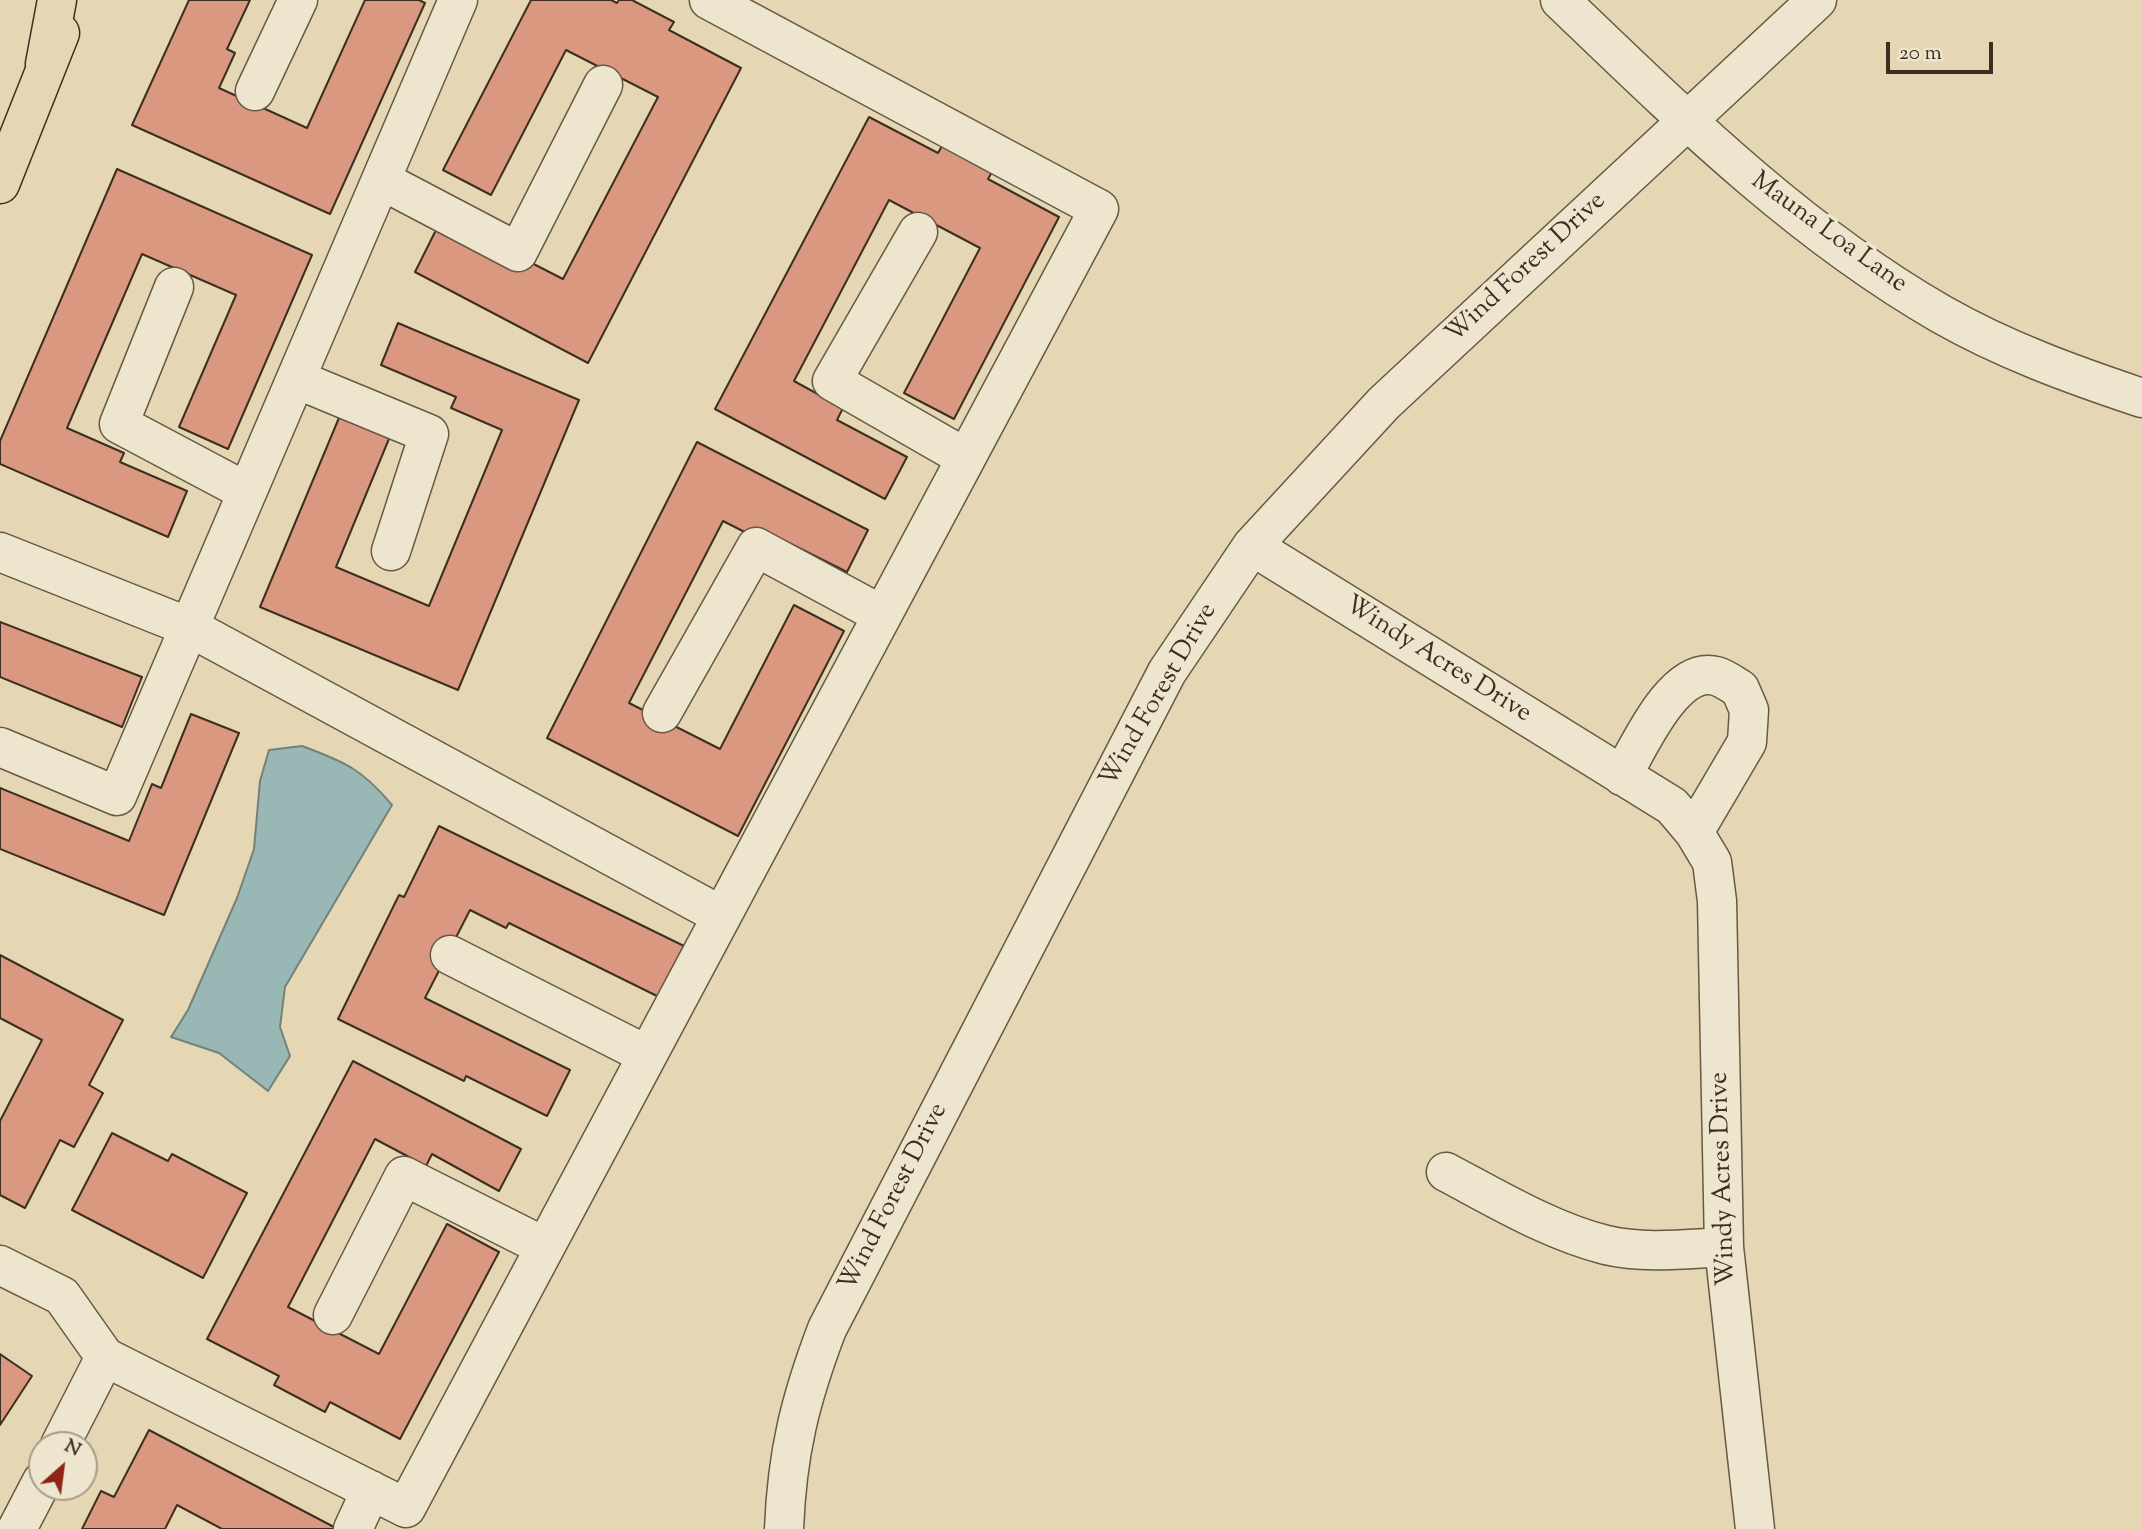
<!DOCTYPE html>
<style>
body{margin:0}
#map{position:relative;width:2142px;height:1529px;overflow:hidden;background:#e5d7b3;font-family:"Sorts Mill Goudy",serif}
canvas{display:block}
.north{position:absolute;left:28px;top:1431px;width:70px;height:70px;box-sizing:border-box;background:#eee5ce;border:2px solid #a79c89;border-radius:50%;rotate:28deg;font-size:19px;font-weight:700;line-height:28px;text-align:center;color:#3c2f22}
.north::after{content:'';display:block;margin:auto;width:24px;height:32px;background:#8f2418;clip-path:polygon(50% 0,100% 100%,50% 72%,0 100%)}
.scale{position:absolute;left:1886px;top:42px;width:107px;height:32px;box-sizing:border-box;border:4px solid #3c2f22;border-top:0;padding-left:9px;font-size:21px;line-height:24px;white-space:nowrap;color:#3c2f22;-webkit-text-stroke:5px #eee5ce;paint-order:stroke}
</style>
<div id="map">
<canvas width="2142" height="1529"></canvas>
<div class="north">N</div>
<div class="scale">20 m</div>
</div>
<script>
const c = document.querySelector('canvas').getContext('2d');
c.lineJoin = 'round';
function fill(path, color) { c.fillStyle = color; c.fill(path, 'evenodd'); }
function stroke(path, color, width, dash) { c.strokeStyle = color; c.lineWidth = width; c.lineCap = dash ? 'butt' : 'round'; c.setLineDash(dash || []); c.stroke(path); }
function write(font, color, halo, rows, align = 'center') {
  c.font = font + ' "Sorts Mill Goudy",serif'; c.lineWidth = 7; c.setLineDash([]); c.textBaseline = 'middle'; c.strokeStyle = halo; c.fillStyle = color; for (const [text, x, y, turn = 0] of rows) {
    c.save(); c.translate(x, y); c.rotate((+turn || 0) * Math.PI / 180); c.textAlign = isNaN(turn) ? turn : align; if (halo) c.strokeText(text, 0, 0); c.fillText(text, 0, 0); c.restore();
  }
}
const water = new Path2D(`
 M302,746C345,762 362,769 392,805L285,987L280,1027L290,1056L268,1091L219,1053L171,1037L188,1010L237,898L254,849L260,781L269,750Z`);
const building = new Path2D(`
 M189,0H250L227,49L235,53L219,88L307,128L365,0H419L425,3L330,214L132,125Z
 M531,0H611L617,3L619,0H632L674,22L669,30L741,68L588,363L415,272L437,228L514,254L563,279L658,97L566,50L491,195L443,170Z
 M869,117L938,153L943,144L993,170L988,179L1059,217L954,419L904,393L980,248L889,200L794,381L843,408L837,420L907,457L885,499L715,409Z
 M117,169L312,255L228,449L179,427L236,295L142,254L67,428L124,453L120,462L187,491L168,537L0,464V441Z
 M398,323L579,400L458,690L260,607L341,413L391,434L336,567L429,606L502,430L451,408L456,397L381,365Z
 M697,442L868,530L847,572L781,539L776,548L723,521L629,703L720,749L794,605L844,631L738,836L547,738Z
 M0,622L142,677L122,727L0,677Z
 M191,714L239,733L164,915L0,849V788L129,841L152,784L161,788Z
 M439,826L684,946L659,997L509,923L506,928L470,910L425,998L570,1070L547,1116L466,1076L464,1081L338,1019L399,895L404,897Z
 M0,955L123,1020L89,1085L103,1093L74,1147L60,1140L25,1208L0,1195V1121L42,1040L0,1018Z
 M353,1061L521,1149L499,1191L432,1154L426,1166L375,1139L288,1307L379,1354L447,1224L499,1252L400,1439L330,1402L325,1412L274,1385L279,1376L207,1339Z
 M112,1133L168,1161L172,1154L247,1193L203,1278L72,1210Z
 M0,1354L32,1376L0,1425Z
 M149,1430L334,1527L333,1529H222L177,1505L165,1529H82L101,1491L114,1497Z`);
const minor = new Path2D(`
 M1560,0C1679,114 1797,231 1941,314C2004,350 2073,375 2142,398
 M255,91L298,0
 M381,180L518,252L603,85
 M918,232L832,381L966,458
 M174,287L119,424L247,492
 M296,379L429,434L391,551
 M1252,546L1672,806L1694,832L1712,862L1717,901L1724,1247L1755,1529
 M0,552L189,627L722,916
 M662,713L756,547L882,615
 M0,747L117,796L458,0
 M1622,776C1639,747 1674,665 1716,676C1724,678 1733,685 1740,689L1749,710L1747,742L1694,832
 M450,955L647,1055
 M1446,1172C1497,1199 1550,1231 1606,1245C1644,1254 1685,1249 1724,1247
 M0,1265L62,1296L105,1357L406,1508L1099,209L709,0
 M333,1315L404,1176L545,1247
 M60,1445L105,1357
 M17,1529L42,1481
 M353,1529L371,1490
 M784,1529C787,1453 800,1400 827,1329L1167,672L1252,546L1384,403L1817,0`);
const major = new Path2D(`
 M0,184L60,33`);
const highway = new Path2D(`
 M45,64L57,0`);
const streetNames = [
 ["Mauna Loa Lane",1828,234,36],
 ["Wind Forest Drive",1527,269,-43],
 ["Windy Acres Drive",1437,661,32],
 ["Wind Forest Drive",1160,696,-60],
 ["Windy Acres Drive",1725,1179,-92],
 ["Wind Forest Drive",895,1198,-63]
];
fill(water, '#99b7b5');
stroke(water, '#74817a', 2);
fill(building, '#d9987f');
stroke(building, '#3c2f22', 2);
stroke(minor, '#665946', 41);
stroke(major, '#3c2f22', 41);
stroke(highway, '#3c2f22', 41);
stroke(minor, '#eee5ce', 38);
stroke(major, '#e5d7b3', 38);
stroke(highway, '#e5d7b3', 38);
write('26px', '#3c2f22', '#eee5ce', streetNames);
</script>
